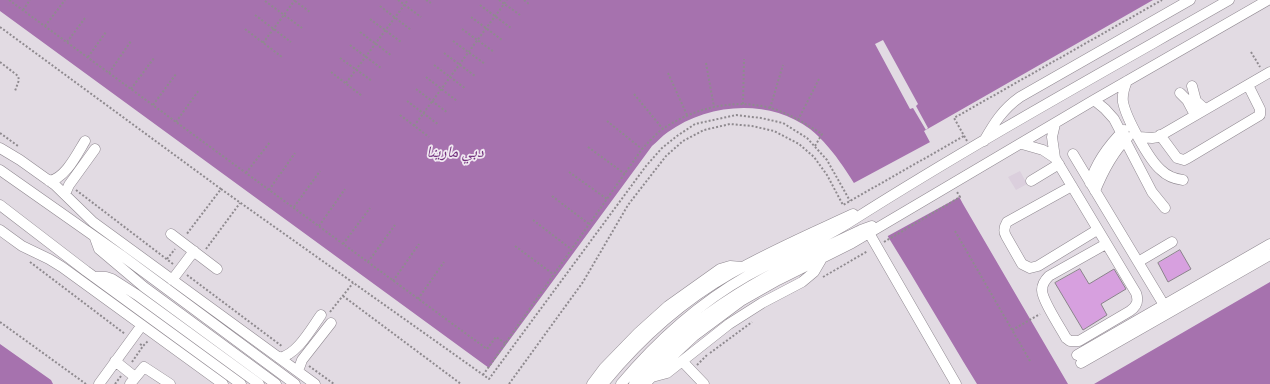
<!DOCTYPE html>
<meta charset="utf-8">
<style>
body{margin:0}
canvas{display:block;background:#e2dbe3}
</style>
<canvas width="1270" height="384"></canvas>
<script>
const c = document.querySelector('canvas').getContext('2d');
c.lineJoin = 'round';
function fill(path, color) { c.fillStyle = color; c.fill(path, 'evenodd'); }
function stroke(path, color, width, dash) { c.strokeStyle = color; c.lineWidth = width; c.lineCap = dash ? 'butt' : 'round'; c.setLineDash(dash || []); c.stroke(path); }
function write(font, color, halo, rows, align = 'center') {
  c.font = font + ' "Titillium Web","Noto Naskh Arabic",sans-serif'; c.lineWidth = 3.5; c.setLineDash([]); c.textBaseline = 'middle'; c.strokeStyle = halo; c.fillStyle = color; for (const [text, x, y, turn = 0] of rows) {
    c.save(); c.translate(x, y); c.rotate((+turn || 0) * Math.PI / 180); c.textAlign = isNaN(turn) ? turn : align; if (halo) c.strokeText(text, 0, 0); c.fillText(text, 0, 0); c.restore();
  }
}
const built = new Path2D(`
 M1020,171L1027,184L1016,190L1008,177Z`);
const water = new Path2D(`
 M0,0H1153L924,131L963,204L1068,384H977C941,325 907,266 870,208C852,181 836,150 810,129C769,98 708,103 668,132C662,136 657,142 652,146L489,368L0,11Z
 M1270,282V384H1094Z
 M0,344L51,380L53,384H0Z`);
const pier = new Path2D(`
 M883,40L918,104L916,106L928,128L926,130L913,108L910,109L875,44Z
 M932,141L961,196L886,237L852,184Z`);
const building = new Path2D(`
 M1180,250L1191,269L1168,282L1158,263Z
 M1080,269L1089,284L1114,269L1126,289L1101,304L1107,315L1083,330L1055,283Z`);
const path = new Path2D(`
 M9,0L487,349L496,337L505,343
 M398,0L421,17
 M426,0L431,3
 M499,0L520,15
 M524,0L529,4
 M265,1L302,28
 M295,1L310,12
 M480,5L511,28
 M380,6L411,30
 M23,10L30,0
 M255,15L291,42
 M471,17L502,40
 M370,19L401,42
 M45,26L65,0
 M0,27L221,189L186,235
 M245,29L282,57
 M462,29L494,52
 M360,32L392,56
 M453,41L485,64
 M67,42L85,18
 M263,43L295,0
 M350,45L381,68
 M1251,52L1260,67
 M444,53L475,76
 M88,57L106,32
 M340,58L372,81
 M0,62L18,76L19,80L15,91
 M706,63L714,107
 M434,65L466,89
 M331,72L362,96
 M109,73L131,41
 M668,73L687,115
 M426,77L457,101
 M346,83L408,0
 M131,89L154,58
 M416,89L448,113
 M634,94L663,129
 M407,101L439,125
 M743,104L744,59
 M153,105L176,74
 M770,108L783,65
 M400,115L429,137
 M798,120L819,79
 M607,121L642,149
 M176,122L199,90
 M414,126L507,0
 M0,133L18,146
 M967,141L954,118L1162,0
 M588,147L625,174
 M569,172L607,199
 M246,173L270,142
 M221,189L489,379L646,166L662,148L677,136L695,124L736,115L761,118L783,123L807,138L827,160L850,201
 M76,190L173,264
 M269,190L295,153
 M552,196L589,224
 M294,207L320,171
 M533,220L571,249
 M319,226L345,189
 M955,231L1030,361
 M884,242L960,197L957,192
 M343,244L370,208
 M515,246L553,274
 M206,249L240,203
 M167,259L175,249
 M30,262L125,334
 M368,262L395,225
 M187,275L283,347
 M823,277L868,251
 M393,281L419,244
 M343,296L461,384
 M418,299L444,262
 M330,312L353,283
 M0,322L86,384
 M1012,330L1040,314
 M140,344L143,346L148,341
 M710,353L752,322
 M132,362L143,346
 M697,365L707,355
 M309,366L334,384
 M483,375L642,149C649,142 656,133 664,128C695,108 734,98 770,108C789,113 806,124 822,134L815,146
 M115,384L121,376
 M509,384L583,282L628,205L666,156L683,141L704,130L730,124L752,126L774,131L799,144L814,157L827,175L843,205L964,136`);
const minor = new Path2D(`
 M1127,81C1124,88 1122,95 1123,102C1126,118 1149,160 1161,170C1167,176 1175,179 1183,180
 M1192,86L1196,101L1205,109
 M1180,93L1187,100L1195,115
 M1094,100L1105,109L1114,119L1152,192L1165,208
 M1055,124L1052,137L1055,158L1136,293C1139,301 1137,306 1130,311L1079,341H1070L1066,338C1060,327 1042,300 1042,290C1042,284 1045,280 1049,276L1106,244
 M1160,135L1177,158L1184,160L1188,158L1260,115V109L1248,85
 M1139,137L1152,138L1158,137L1270,72
 M984,141C994,123 1003,109 1020,97L1190,0
 M1022,144L1043,150L1055,158
 M0,148L20,160L55,185L93,222L315,384
 M1073,154L1164,305
 M0,170L121,255L295,384
 M49,181C65,179 77,154 85,141
 M1031,181L1059,164
 M1090,183C1096,162 1109,145 1124,130
 M1072,186L1007,222C1004,227 1003,231 1006,236L1022,264L1030,268L1038,266L1097,230
 M1095,191C1103,171 1113,152 1128,137
 M65,194L69,185L95,149
 M0,205L86,271L241,384
 M0,230L22,246L49,259L62,267L223,384
 M869,233L956,384
 M171,234L217,269
 M95,238L99,249L144,287L276,384
 M1138,262L1172,242
 M94,277H106L112,279L137,295L259,384
 M172,280L194,251
 M1077,355L1270,244
 M279,358C297,355 311,329 321,315
 M115,361L135,377
 M682,361L704,384
 M1081,363L1270,255
 M298,371L302,360L331,323
 M652,377L667,373L729,324L762,303L802,282L814,272L821,260
 M99,384L142,325
 M130,384L144,367L170,384
 M592,384L604,368L638,333L668,306L720,269L730,266L742,267
 M603,384C639,340 681,302 730,274C770,251 812,233 853,214
 M621,384C657,341 698,304 747,276C782,256 819,242 853,220C976,142 1103,72 1229,0
 M634,384C694,308 776,270 861,230L872,226
 M645,384L666,362L694,336L741,301L778,280L852,243L1094,100L1268,0`);
const waterNames = [
 ["دبي مارينا",455,153]
];
fill(built, '#dbcfdd');
fill(water, '#a672ae');
fill(pier, '#e2dbe3');
fill(building, '#d7a0df');
stroke(building, '#8a838b', 1);
stroke(minor, '#908991', 11);
stroke(path, '#8f8a8f', 2, [2, 2]);
stroke(minor, '#fff', 10);
write('italic 16px', '#73337e', '#f0e8f1', waterNames);
</script>
